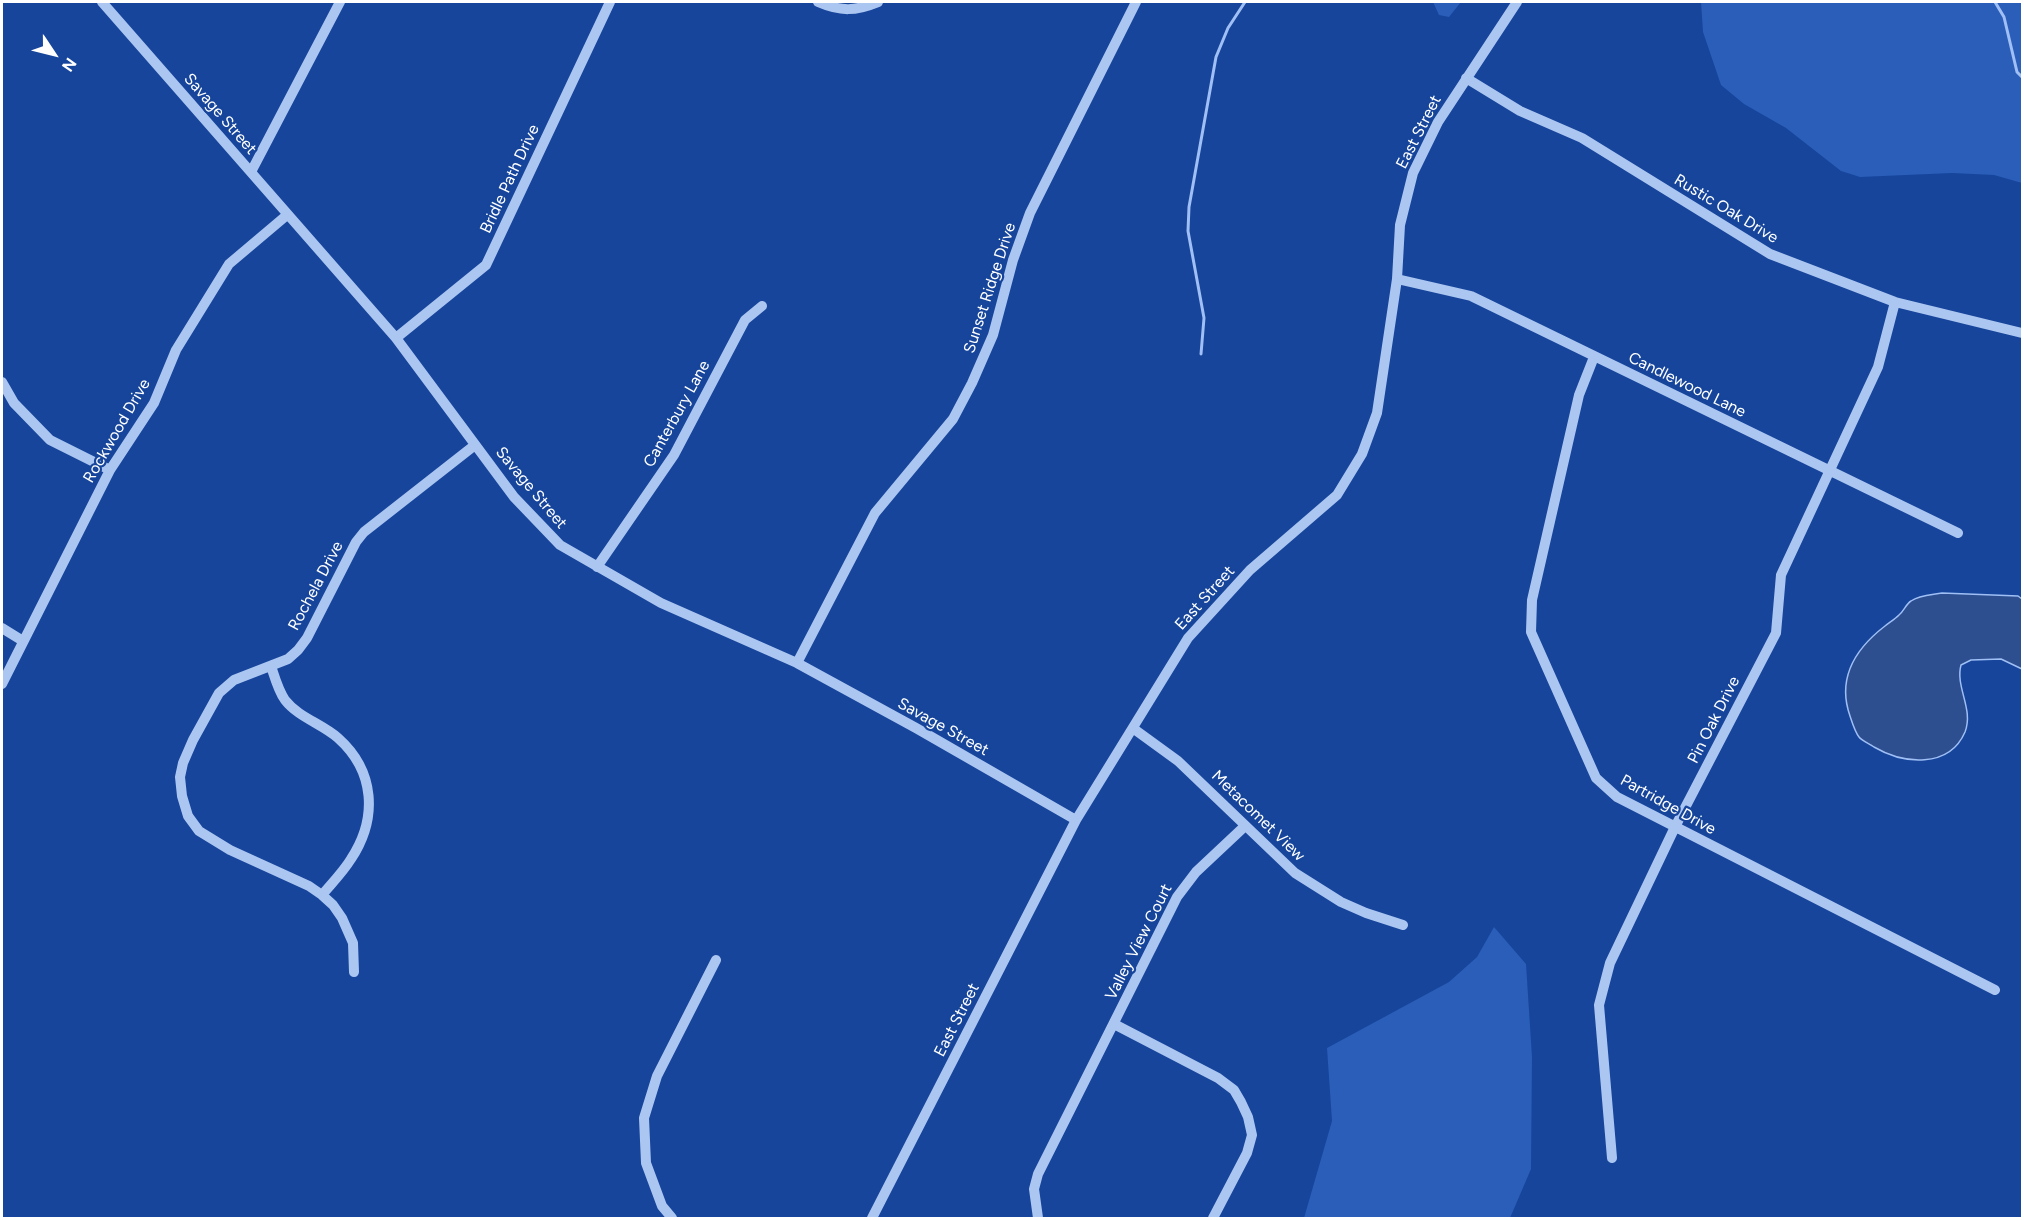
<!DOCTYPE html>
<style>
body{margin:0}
#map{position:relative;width:2024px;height:1220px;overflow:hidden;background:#16459b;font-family:Figtree,sans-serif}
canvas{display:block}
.frame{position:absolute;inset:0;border:3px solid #fff;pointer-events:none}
.north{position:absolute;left:24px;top:24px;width:60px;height:60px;-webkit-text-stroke:4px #16459b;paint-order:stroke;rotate:125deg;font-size:16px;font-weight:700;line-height:24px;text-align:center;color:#fff}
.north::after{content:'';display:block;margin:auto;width:21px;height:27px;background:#fff;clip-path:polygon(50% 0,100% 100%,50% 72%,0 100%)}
</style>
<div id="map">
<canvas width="2024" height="1220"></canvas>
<div class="frame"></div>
<div class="north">N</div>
</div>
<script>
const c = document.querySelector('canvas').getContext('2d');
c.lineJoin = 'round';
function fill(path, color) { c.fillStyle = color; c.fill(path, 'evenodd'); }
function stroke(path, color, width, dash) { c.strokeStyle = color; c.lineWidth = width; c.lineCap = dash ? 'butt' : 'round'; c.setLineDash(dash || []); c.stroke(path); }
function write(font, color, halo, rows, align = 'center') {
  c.font = font + ' Figtree,sans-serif'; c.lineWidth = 4.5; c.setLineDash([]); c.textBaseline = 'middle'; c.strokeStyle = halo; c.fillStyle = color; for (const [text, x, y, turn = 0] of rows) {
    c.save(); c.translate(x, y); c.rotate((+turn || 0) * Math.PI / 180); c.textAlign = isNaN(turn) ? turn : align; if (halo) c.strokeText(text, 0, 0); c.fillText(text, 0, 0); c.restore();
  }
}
const green = new Path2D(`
 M1433,2H1461L1449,17L1439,15Z
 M1701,2H2022V183L1994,175L1952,173L1860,177L1841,171L1786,128L1744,104L1721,85L1703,32Z
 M1494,927L1526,964L1532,1057L1531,1169L1510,1218H1304L1332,1121L1327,1048L1449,982L1477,957Z`);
const water = new Path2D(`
 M1942,593L2018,596L2022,599V669L2001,659L1971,660L1961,665C1955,687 1974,709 1965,732C1949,769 1903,764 1874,747C1870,744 1862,741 1859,737C1855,732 1852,722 1850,716C1837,679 1855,649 1885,626C1890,622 1895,619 1899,615C1904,611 1906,604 1911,601C1920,595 1932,595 1942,593Z`);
const stream = new Path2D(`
 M1995,2L2004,17L2017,72L2022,77
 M1201,354L1204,318L1188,231L1189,207L1216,57L1228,28L1245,2`);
const minor = new Path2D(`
 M102,2L396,338L514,497L560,545L661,603L797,663L916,728L1076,820
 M818,2C841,12 856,11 878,2
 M1466,78L1520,111L1582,138L1770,254L1895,302L2022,333
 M251,172L340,2
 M1397,279L1471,296L1958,533
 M396,338L486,265L610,2
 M1594,357L1579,395L1532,600L1531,632L1596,778L1617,797L1995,990
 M2,382L14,403L50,440L110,470
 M597,567L674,455L745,320L762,306
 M2,628L23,641
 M797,663L875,513L953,419L972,383L993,335L1013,260L1030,213L1136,2
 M271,666C275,678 278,690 285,700C298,717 322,724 338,738C375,771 378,818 351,859C343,872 332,883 322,895
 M2,684L110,470L154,403L176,350L229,264L287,215
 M1134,729L1178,761L1295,873L1341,902L1366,913L1403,925
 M354,972L353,943L342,918L333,905L322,895L309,886L230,850L199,831L188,816L182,796L180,777L183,763L193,740L219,693L234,680L288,659L298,650L307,638L356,542L364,532L475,445
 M1114,1024L1218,1078L1234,1090L1241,1102L1248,1117L1252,1135L1247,1153L1213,1218
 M1612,1158L1599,1005L1610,963L1675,827L1776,633L1781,575L1878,367L1895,302
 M672,1218L662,1206L646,1163L644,1118L657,1076L716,960
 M872,1218L1076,820L1188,638L1250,570L1337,495L1362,454L1377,413L1397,279L1400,225L1413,173L1438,122L1517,2
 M1038,1218L1034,1189L1038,1174L1177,897L1196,872L1245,826`);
const streetNames = [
 ["Savage Street",220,114,49],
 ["East Street",1419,132,-63],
 ["Bridle Path Drive",510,179,-65],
 ["Rustic Oak Drive",1726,209,31],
 ["Sunset Ridge Drive",990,288,-72],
 ["Candlewood Lane",1687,385,26],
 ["Canterbury Lane",677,414,-61],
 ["Rockwood Drive",117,431,-60],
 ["Savage Street",531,488,50],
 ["Rochela Drive",316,586,-62],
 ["East Street",1205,598,-48],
 ["Pin Oak Drive",1714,720,-63],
 ["Savage Street",943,727,29],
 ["Partridge Drive",1668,805,29],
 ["Metacomet View",1258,816,44],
 ["Valley View Court",1139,942,-63],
 ["East Street",957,1020,-63]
];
fill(green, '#2a5eb9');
fill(water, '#2d4e8f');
stroke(water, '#9fbff5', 1.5);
stroke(stream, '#9fbff5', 3);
stroke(minor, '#acc6f2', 10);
write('16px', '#fff', '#16459b', streetNames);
</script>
